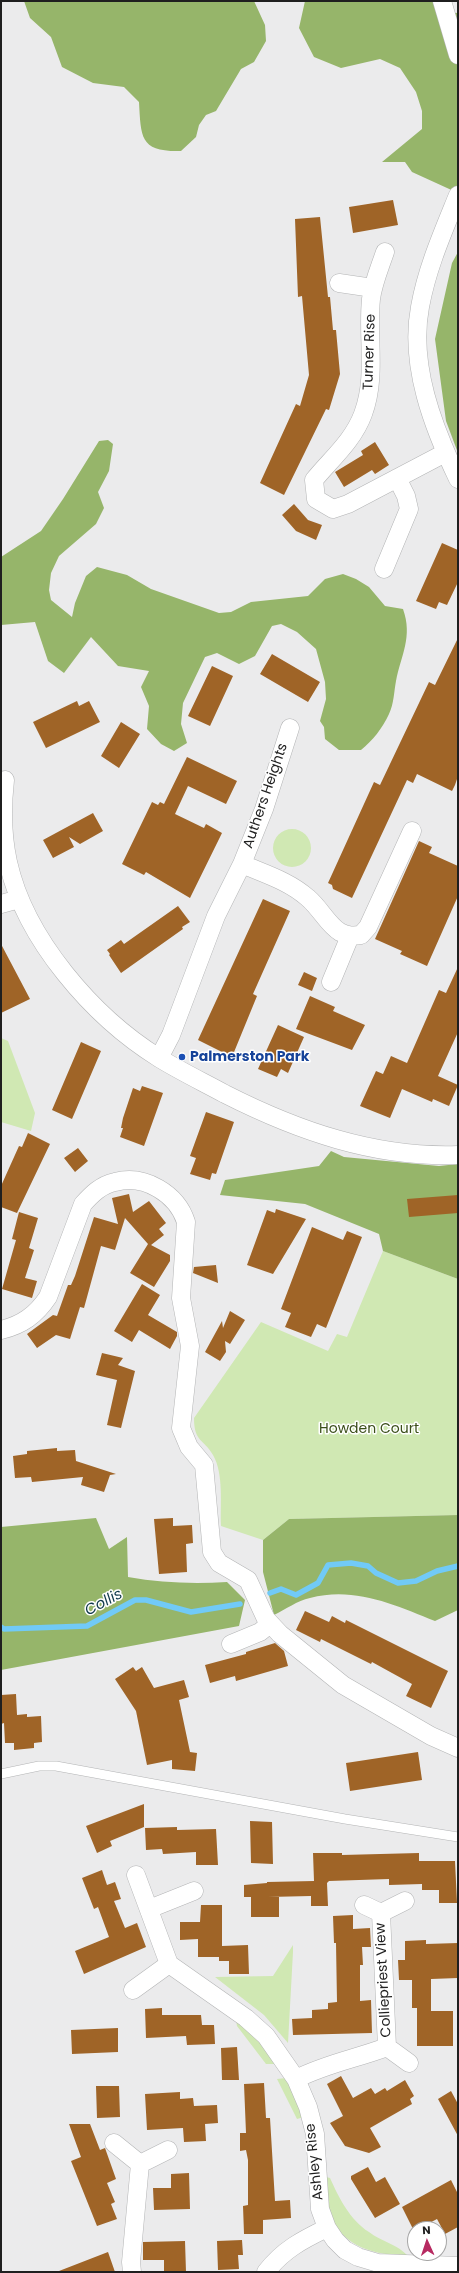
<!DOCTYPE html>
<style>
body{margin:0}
#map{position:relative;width:459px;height:2273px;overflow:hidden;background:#ebebec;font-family:Poppins,sans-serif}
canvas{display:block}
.frame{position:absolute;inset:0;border:2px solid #1f1f1f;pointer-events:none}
.north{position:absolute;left:407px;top:2221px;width:40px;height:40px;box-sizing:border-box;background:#fff;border:1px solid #a5a5a5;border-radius:50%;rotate:357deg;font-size:11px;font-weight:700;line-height:16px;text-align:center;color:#1f1f1f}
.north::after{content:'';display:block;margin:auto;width:14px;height:18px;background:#b72a61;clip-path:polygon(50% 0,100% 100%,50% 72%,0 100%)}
</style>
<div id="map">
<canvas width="459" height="2273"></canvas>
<div class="frame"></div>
<div class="north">N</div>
</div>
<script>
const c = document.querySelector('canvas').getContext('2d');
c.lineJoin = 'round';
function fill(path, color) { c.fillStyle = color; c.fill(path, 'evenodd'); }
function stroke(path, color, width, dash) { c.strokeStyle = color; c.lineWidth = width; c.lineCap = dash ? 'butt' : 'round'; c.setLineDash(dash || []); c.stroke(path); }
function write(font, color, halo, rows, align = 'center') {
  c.font = font + ' Poppins,sans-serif'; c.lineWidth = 3; c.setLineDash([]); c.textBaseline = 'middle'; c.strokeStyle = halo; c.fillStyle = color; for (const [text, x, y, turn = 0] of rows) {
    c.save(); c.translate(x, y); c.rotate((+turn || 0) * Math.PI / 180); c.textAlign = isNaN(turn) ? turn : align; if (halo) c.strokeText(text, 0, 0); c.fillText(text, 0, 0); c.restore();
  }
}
const green = new Path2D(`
 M273 848a19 19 0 1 1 38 0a19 19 0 1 1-38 0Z
 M1,1038L8,1041L35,1113L31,1131L1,1122Z
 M383,1251L458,1279V1515L289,1519L263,1540L221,1526C220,1504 224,1474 213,1455C203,1438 194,1442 194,1418L261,1322L328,1351L337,1334L347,1337Z
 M293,1945V1952L288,2043L264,2015L215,1977L273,1976Z
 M236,2020L259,2041L277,2064H266L237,2026Z
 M286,2078L304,2117L297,2119L277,2079Z
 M326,2177L330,2178C339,2198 350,2220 369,2232C382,2242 397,2244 408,2256C377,2255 342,2248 330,2214C326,2202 327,2189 326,2177Z`);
const forest = new Path2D(`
 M24,1H254L265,25L266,41L254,62L241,69L216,111L206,115L199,125L196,137L181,151C140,152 141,138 139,102L124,87L93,83L62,67L51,37L30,18Z
 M305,1H433L437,12L458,13V193L412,172L405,162H382L422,129V111L416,92L400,68L380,59L341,68L314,57L299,28Z
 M458,252V453L446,421L435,339L452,263Z
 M108,440L113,444L109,471L98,492L104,508L96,524L59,556L51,573L49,590L51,600L72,617L75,603L86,576L97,567L127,575L151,589L219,613L231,612L251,602L308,596L325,579L343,574L356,579L369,587L385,606L403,609C413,637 401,655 396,681C394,691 394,704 389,714C382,729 373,740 361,750H339L325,739L324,727L320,721L326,699L325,682L316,649L297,632L281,624L272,626L255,656L239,664L217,653L205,657L183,703L181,724L187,743L174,751L161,744L147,729L149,706L141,687L149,671L118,666L91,637L64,673L48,661L35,622L1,625V557L41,531L63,499L99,441Z
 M331,1151L344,1157L439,1166L458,1164V1279L383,1251L379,1234L305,1204L220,1195L225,1180L319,1166Z
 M458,1515V1610L435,1621C395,1605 354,1586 310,1598C297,1601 286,1609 274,1615L263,1572V1540L289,1519Z
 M96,1518L109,1549L127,1537L128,1577C161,1583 194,1584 227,1582L245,1600L239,1626L1,1670V1527Z`);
const stream = new Path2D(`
 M270,1593L281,1589L296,1595L318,1583L328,1565L351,1563L368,1566L376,1573L398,1583L416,1581L437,1571L458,1566
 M1,1627L4,1629L87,1626L135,1600H146L191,1612L240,1604`);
const building = new Path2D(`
 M393,200L398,225L353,233L349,207Z
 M320,217L328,297H330L333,330H336L340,374L329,410L326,409L284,495L260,483L296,404L300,406L309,375L302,296L298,297L295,219Z
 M375,442L389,465L375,474L372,470L344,487L335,472L363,455L361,451Z
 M294,504L308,520L322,525L316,540L296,531L282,515Z
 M442,543L458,550V582L447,605L439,602L436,609L416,601Z
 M458,638V776L455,785L452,791L417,774L413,783L407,780L352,898L333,889L332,885L328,883L374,782L380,785L429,682L435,685Z
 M272,654L320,682L308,702L260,674Z
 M212,666L233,676L210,726L188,716Z
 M77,701L79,706L89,701L100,722L46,748L33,722Z
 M121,722L140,734L119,768L101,756Z
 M187,757L237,781L226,804L188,786L175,814L204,828L206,824L222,833L190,898L146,872L144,875L122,864L152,802L158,805L160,802L164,804Z
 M93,813L103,831L80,844L69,837L74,847L53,858L43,840Z
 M419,841L432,847L429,853L458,866V896L427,966L400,954L402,951L375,939Z
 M263,899L290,911L253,994L257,996L232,1057L198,1040Z
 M178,906L190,922L182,927L183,929L121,973L109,955L110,954L107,950L121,940L124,944Z
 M1,944L30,999L1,1013Z
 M458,967V1032L438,1076L458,1085L449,1106L433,1099L432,1102L402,1089L390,1118L360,1106L376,1071L383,1074L391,1056L407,1063L439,990L446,993Z
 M304,972L317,978L312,991L298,985Z
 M310,996L335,1007L333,1011L365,1025L352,1050L296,1029Z
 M278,1025L304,1037L288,1073L281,1069L277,1077L258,1069Z
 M81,1042L101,1051L72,1119L52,1110Z
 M142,1086L163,1093L144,1146L120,1137L123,1128H121L123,1118L133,1088L140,1091Z
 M206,1112L234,1122L216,1174L212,1173L210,1180L190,1174L196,1158L190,1156Z
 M28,1133L50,1144L17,1213L1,1207V1186L19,1146L22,1147Z
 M78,1148L88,1161L75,1172L64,1158Z
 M129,1194L133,1212L149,1201L166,1223L159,1229L164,1235L151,1245L170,1255V1261L154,1287L130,1273L148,1244L125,1218L115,1250L101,1246L84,1308L80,1307L70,1339L56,1335L37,1348L27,1334L53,1315L57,1316L68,1285H71L75,1276L94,1217L118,1224L112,1198Z
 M458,1195V1213L409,1217L407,1199Z
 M276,1209L306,1219L273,1274L247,1265L267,1210L275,1213Z
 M19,1212L38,1218L29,1248L34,1250L25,1278L37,1281L32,1298L2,1289L16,1240L12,1239Z
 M312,1227L343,1240L347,1231L362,1237L326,1328L317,1324L311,1337L285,1327L291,1313L281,1309Z
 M216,1265L218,1283L193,1273L194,1267Z
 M142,1284L160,1295L148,1315L177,1332V1336L170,1349L139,1330L132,1342L114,1331Z
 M230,1311L245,1320L230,1344L225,1341L226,1352L220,1361L205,1352L222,1321L223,1328Z
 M102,1353L123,1358L118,1365L135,1371L121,1428L107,1425L117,1380L96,1375Z
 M57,1448V1451L75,1450L76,1461L116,1474L110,1475L104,1492L81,1485L83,1477L32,1482L31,1477L15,1478L13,1456L27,1454V1451Z
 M173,1518V1526L192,1525L193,1543L186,1544L187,1572L159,1574L154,1519Z
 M305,1611L329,1622L332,1616L345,1623L346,1620L448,1671L431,1708L406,1696L412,1684L372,1662L371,1664L321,1639L320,1642L296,1630Z
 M275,1643L284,1651L288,1666L236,1681L235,1676L210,1683L205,1665L246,1654V1652Z
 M133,1667L136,1671L142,1667L154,1688L184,1680L189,1697L179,1700L190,1752L197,1753L195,1771L172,1769V1760L147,1765L136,1711L115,1679Z
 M16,1694L17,1715L27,1714V1717L41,1716L42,1742L34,1743V1748L14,1750V1743H5L4,1723L1,1724V1695Z
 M418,1752L422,1780L350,1791L346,1763Z
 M144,1804V1827L110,1841L112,1846L97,1853L86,1826Z
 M250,1821L272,1822L273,1864L251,1863Z
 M177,1827V1830L216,1829L218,1865H196V1852L163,1854L162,1849L146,1850L145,1828Z
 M313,1853H342V1855L419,1853V1861H455L457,1903H439V1890H422V1884L389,1885V1879L329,1881L327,1883L328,1906H311V1896L268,1897H279V1917H251V1897H244V1885L267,1883V1882L314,1881Z
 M102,1870L107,1885L115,1882L121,1899L114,1901L125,1928L137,1923L146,1947L84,1974L75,1951L109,1937L98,1907L94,1909L82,1878Z
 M201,1905H222V1946L248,1945L249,1974H229V1961H219V1957H198V1939L180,1940V1922H200Z
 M353,1915V1929L370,1928L371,1947H362L363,1965H360V2001L371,2000L372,2033L293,2035L292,2019L312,2018V2010L328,2009V2003L337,2002L336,1943H334L333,1916Z
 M426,1940V1944L458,1943V1978L431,1979V2011H453V2046H417V2008H412V1980H399L398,1960H405V1941Z
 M162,2008V2015H201L202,2025H214L215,2044L187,2045L186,2036L146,2038L145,2009Z
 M118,2028V2052L72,2054L71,2030Z
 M237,2047L239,2080H222L221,2048Z
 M341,2076L353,2098L371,2088L375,2094L385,2088L387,2091L405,2080L414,2096L410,2099L412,2104L370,2128L381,2147L369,2153L345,2146L330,2123L343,2116L327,2084Z
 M264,2083L266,2118H270L275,2201L290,2200L291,2218L263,2220V2234H244L243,2206L248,2205V2160L246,2150L240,2151V2133H246L244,2084Z
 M96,2086H119L120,2117L97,2118Z
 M451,2091L458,2104V2136L438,2099Z
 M180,2092V2099L193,2098L194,2106L217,2105L218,2123L205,2124L206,2141L184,2142L183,2128L147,2130L145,2094Z
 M69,2124H90L100,2150L105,2148L116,2179L107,2183L115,2202L111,2204L117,2219L97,2226L71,2161L81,2157Z
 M368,2167L376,2182L385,2177L400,2204L375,2218L351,2179V2176Z
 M189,2173L190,2209L154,2210L153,2188H171V2174Z
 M451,2180L458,2194V2227L445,2234L437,2219L414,2231L402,2207Z
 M242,2240L243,2255H238L239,2269L218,2270L217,2241Z
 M185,2241L186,2272H164V2260H143V2242Z
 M108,2252L115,2272H59V2271Z`);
const lane = new Path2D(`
 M1,1774L39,1766H56L345,1819L458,1837`);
const street = new Path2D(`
 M442,1L458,55
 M458,195C443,232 427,268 420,307C409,365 433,427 458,479
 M385,252C380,267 373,283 371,299C367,337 377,377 363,414C353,441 331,459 314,480L316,499L333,509L348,504L445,453
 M339,283L373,288
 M384,569L409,509L406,496L397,478
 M290,728L264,809L242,864C265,874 289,881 308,898C320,908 328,925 340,932C348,936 353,936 361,935L368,927L412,831
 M5,780C2,807 2,835 8,862C25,939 93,1017 159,1058C180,1071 203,1082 225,1094C298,1131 375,1158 458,1155
 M1,904L19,899
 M331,982L350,936
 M159,1058L171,1035L216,916L242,864
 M1,1330C22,1325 36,1315 48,1297L83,1204C92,1194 101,1185 115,1182C145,1174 177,1194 186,1222L181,1298L190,1346L181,1428L189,1447L204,1465L212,1552L219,1563L248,1580L266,1619L280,1634L343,1685L431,1736L458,1748
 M231,1644L260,1632L270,1624
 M136,1875L169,1964L246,2018L266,2036L296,2079L308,2107L315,2134L320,2209L327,2228L335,2240L345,2250L358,2257L378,2263L458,2266
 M364,1905L381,1913L405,1901
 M149,1909L194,1891
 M133,1990L169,1964
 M387,2047L409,2063
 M296,2079C328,2063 355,2059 387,2047L381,1913
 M114,2143L140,2164L131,2262L132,2272
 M140,2164L168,2150
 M266,2272C283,2250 302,2240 327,2228`);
const markers = [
 [182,1057,4,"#1a4fb4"]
];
const streetNames = [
 ["Turner Rise",370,352,-88],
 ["Authers Heights",266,796,-71],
 ["Colliepriest View",384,1980,-93],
 ["Ashley Rise",315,2162,-96]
];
const transitNames = [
 ["Palmerston Park",190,1057]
];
const parkNames = [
 ["Howden Court",369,1429]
];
const waterNames = [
 ["Collis",104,1603,-28]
];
fill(green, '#d0e8b3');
fill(forest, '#96b56a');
stroke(stream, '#71caf7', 5.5);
fill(building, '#9f6427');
stroke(lane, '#b3b4b5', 10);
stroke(street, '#b3b4b5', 19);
stroke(lane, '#fff', 9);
stroke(street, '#fff', 18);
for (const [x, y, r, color] of markers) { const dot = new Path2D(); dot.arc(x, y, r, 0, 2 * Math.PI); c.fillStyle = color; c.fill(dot); stroke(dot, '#fff', 1.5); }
write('14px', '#1f1f1f', '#fff', streetNames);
write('bold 14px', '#164399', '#fff', transitNames, 'left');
write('14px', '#3a4e19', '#fff', parkNames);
write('italic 15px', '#10394b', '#fff', waterNames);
</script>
